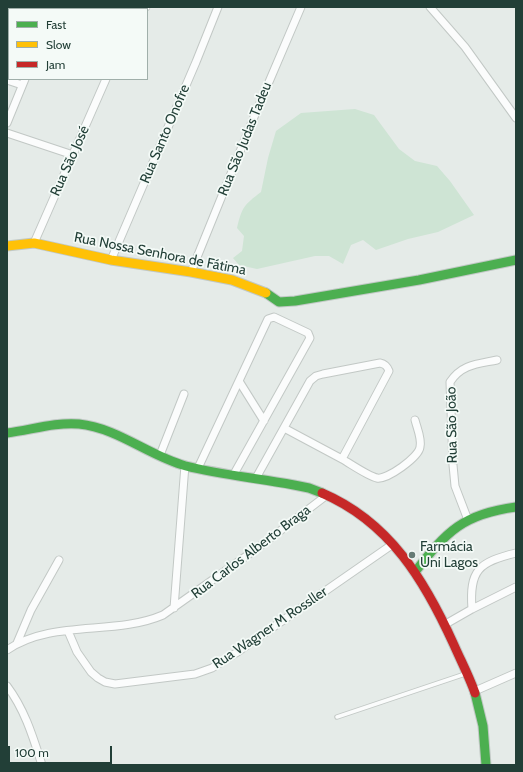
<!DOCTYPE html>
<meta charset="utf-8">
<style>
body{margin:0}
#map{position:relative;width:523px;height:772px;overflow:hidden;background:#e5ebe8;font-family:Cabin,sans-serif}
canvas{display:block}
.frame{position:absolute;inset:0;border:8px solid #223f37;pointer-events:none}
.legend{position:absolute;left:8px;top:8px;width:140px;height:72px;box-sizing:border-box;background:#f4faf7;border:1px solid #a0afaa;margin:0;padding:5px 7px;list-style:none;font-size:12px;color:#223f37}
.legend li{display:flex;align-items:center;gap:8px;height:20px}
.legend b{width:20px;border:1px solid #a0afaa}
.scale{position:absolute;left:8px;top:746px;width:104px;height:18px;box-sizing:border-box;border:2px solid #223f37;border-top:0;padding-left:5px;font-size:12px;line-height:14px;white-space:nowrap;color:#223f37;-webkit-text-stroke:3px #f4faf7;paint-order:stroke}
</style>
<div id="map">
<canvas width="523" height="772"></canvas>
<div class="frame"></div>
<ul class="legend">
<li><b style="height:5px;background:#4caf50"></b>Fast</li>
<li><b style="height:5px;background:#ffc107"></b>Slow</li>
<li><b style="height:5px;background:#c62828"></b>Jam</li>
</ul>
<div class="scale">100 m</div>
</div>
<script>
const c = document.querySelector('canvas').getContext('2d');
c.lineJoin = 'round';
function fill(path, color) { c.fillStyle = color; c.fill(path, 'evenodd'); }
function stroke(path, color, width, dash) { c.strokeStyle = color; c.lineWidth = width; c.lineCap = dash ? 'butt' : 'round'; c.setLineDash(dash || []); c.stroke(path); }
function write(font, color, halo, rows, align = 'center') {
  c.font = font + ' Cabin,sans-serif'; c.lineWidth = 3.5; c.setLineDash([]); c.textBaseline = 'middle'; c.strokeStyle = halo; c.fillStyle = color; for (const [text, x, y, turn = 0] of rows) {
    c.save(); c.translate(x, y); c.rotate((+turn || 0) * Math.PI / 180); c.textAlign = isNaN(turn) ? turn : align; if (halo) c.strokeText(text, 0, 0); c.fillText(text, 0, 0); c.restore();
  }
}
const green = new Path2D(`
 M7,7H119L111,9H9V33H7Z
 M355,109L374,115L399,149L415,161L437,166L450,181L474,215L438,232L408,239L376,250L363,240L351,245L343,264L329,256H315L257,269L239,265L233,258L242,251L244,236L237,228C242,207 244,205 261,192L268,158L276,131L301,113Z`);
const lane = new Path2D(`
 M337,717L465,674`);
const street = new Path2D(`
 M430,7L465,47L516,118
 M139,9L146,7
 M7,41L9,40
 M7,80L22,85
 M7,123L25,79
 M7,133L73,155
 M34,243L106,79
 M111,260L196,62L218,7
 M191,272L254,117L301,7
 M239,381L264,421
 M284,428L342,459
 M160,455L184,394
 M198,468L268,319L274,317L308,333L310,338L234,474
 M256,478L310,381L316,376L323,374L380,363C385,364 387,366 389,371L342,459C351,464 368,476 377,478C387,480 419,457 420,447C422,439 417,428 415,420
 M468,520L455,486L453,465L450,382C462,364 478,364 497,360
 M174,608L185,465
 M472,609C469,570 479,562 516,553
 M444,625L472,609L516,587
 M68,631L77,652L91,672L98,678L105,682L115,684L195,674L212,668L236,653L393,544
 M17,643L31,610L59,560
 M7,650C53,619 114,636 163,615L259,547L327,495
 M7,686C25,710 33,737 42,765
 M475,691L516,673`);
const fast = new Path2D(`
 M266,293L279,302L295,301L419,280L516,260
 M7,433C31,430 55,422 79,424C118,428 149,456 186,466C221,475 258,478 294,485L309,488L322,493
 M415,572C447,531 463,514 516,507
 M475,693L483,726L486,765`);
const slow = new Path2D(`
 M7,246L34,243L111,260L191,272L232,280L266,293`);
const jam = new Path2D(`
 M322,493C390,522 425,581 454,645C461,661 469,676 475,693`);
const markers = [
 [412,555,4,"#667b75"]
];
const streetNames = [
 ["Rua Santo Onofre",165,134,-67],
 ["Rua São Judas Tadeu",245,139,-68],
 ["Rua São José",70,161,-66],
 ["Rua Nossa Senhora de Fátima",160,254,11],
 ["Rua São João",452,425,-91],
 ["Rua Carlos Alberto Braga",251,552,-37],
 ["Rua Wagner M Rossller",270,628,-34]
];
const poiNames = [
 ["Farmácia",420,547],
 ["Uni Lagos",420,563]
];
fill(green, '#cee4d4');
stroke(lane, '#c2c8c5', 5.5);
stroke(street, '#c2c8c5', 9);
stroke(fast, '#c1c8c5', 11);
stroke(slow, '#c1c8c5', 11);
stroke(jam, '#c1c8c5', 11);
stroke(lane, '#fbfcfc', 3.5);
stroke(street, '#fbfcfc', 7);
stroke(fast, '#4caf50', 9);
stroke(slow, '#ffc107', 9);
stroke(jam, '#c62828', 9);
for (const [x, y, r, color] of markers) { const dot = new Path2D(); dot.arc(x, y, r, 0, 2 * Math.PI); c.fillStyle = color; c.fill(dot); stroke(dot, '#f4faf7', 1.5); }
write('14px', '#223f37', '#f4faf7', streetNames);
write('14px', '#223f37', '#f4faf7', poiNames, 'left');
</script>
